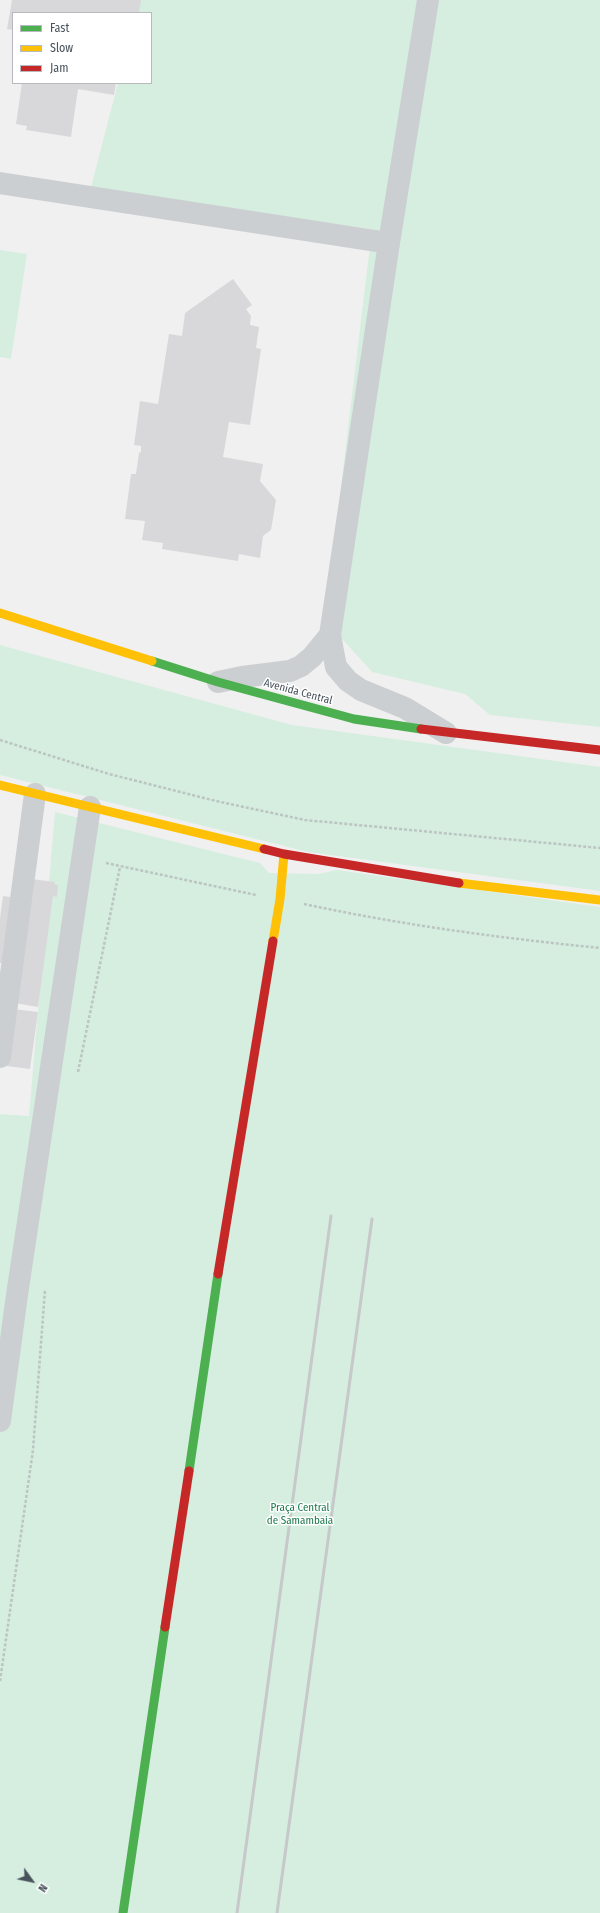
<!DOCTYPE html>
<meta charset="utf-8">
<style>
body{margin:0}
#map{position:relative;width:600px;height:1913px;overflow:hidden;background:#f1f0f0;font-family:"Fira Sans Condensed",sans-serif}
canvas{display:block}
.legend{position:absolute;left:12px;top:12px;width:140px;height:72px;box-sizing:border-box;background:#fff;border:1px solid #b6babe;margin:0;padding:5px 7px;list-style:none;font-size:12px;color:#48525c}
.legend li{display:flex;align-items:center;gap:8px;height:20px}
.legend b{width:20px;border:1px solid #b6babe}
.north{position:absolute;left:12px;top:1861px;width:40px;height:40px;-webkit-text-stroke:3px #fff;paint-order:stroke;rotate:123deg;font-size:11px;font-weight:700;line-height:16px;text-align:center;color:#48525c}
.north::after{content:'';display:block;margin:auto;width:14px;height:18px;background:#48525c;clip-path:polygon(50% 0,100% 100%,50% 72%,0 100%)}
</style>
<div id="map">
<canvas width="600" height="1913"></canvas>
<ul class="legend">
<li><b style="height:5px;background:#4caf50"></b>Fast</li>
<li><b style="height:5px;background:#ffc107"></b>Slow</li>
<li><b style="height:5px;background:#c62828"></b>Jam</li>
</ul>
<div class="north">N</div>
</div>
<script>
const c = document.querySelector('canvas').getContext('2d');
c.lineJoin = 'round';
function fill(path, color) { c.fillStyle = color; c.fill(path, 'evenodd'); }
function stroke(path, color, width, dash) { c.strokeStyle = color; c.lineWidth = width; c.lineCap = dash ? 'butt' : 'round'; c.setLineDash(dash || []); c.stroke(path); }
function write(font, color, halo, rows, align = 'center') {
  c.font = font + ' "Fira Sans Condensed",sans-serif'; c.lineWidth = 3; c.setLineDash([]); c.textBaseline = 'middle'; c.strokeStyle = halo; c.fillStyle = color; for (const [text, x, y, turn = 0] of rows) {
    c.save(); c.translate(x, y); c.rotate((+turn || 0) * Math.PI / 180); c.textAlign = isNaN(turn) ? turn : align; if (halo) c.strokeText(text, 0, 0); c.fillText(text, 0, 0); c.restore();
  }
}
const green = new Path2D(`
 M140,0H600V727L490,715L465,694L372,672L325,620L372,229L90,191L118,83H151V13H137Z
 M0,250L27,254L11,359L0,357Z
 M0,645L292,725L600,767V891L308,852L0,775Z
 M55,812L260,863L269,873L319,874L337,870L600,907V1913H0V1114L29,1116Z`);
const building = new Path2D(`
 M12,0H141L139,13H13V30L7,29Z
 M22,83H116L114,95L78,89L71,137L26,130L27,126L16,124Z
 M233,279L252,305L246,309L251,316L250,325L259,327L256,348L261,349L250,425L229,422L223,457L263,464L260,481L276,500L271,530L263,536L260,558L239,554L238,561L162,549L163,543L142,540L145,521L125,519L131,474H136L139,453L141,452V446L134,445L140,401L158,404L169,334L182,336L185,313Z
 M32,879L55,882L54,884L58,885L57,897L53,896L38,1007L15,1003Z
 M3,896L24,899L16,965L0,963V918Z
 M13,1009L38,1012L30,1069L6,1066Z`);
const path = new Path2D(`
 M0,740L109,774L216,801L305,820L600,848
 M106,863L256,895
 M304,904C402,925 500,938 600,948
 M78,1072L120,867
 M0,1681L33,1450L45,1290`);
const street = new Path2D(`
 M428,0L389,243L330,635L336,667L348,681L361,690L405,708L446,733
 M0,183L389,243
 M218,682L242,677L290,671L301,666L312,657L330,635
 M0,1057L35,794
 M0,1421L17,1295L90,807`);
const fast = new Path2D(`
 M152,661L218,682L354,719L421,729
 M189,1471L218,1274
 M123,1913L165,1627`);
const slow = new Path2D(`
 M0,613L152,661
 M0,785L264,849
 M459,883L600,900
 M273,941L280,899L284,854`);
const jam = new Path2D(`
 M421,729L600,750
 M264,849L284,854L459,883
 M218,1274L273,941
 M165,1627L189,1471`);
const rail = new Path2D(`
 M237,1913L331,1216
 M277,1913L372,1219`);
const streetNames = [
 ["Avenida Central",298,692,15]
];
const parkNames = [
 ["Praça Central",300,1508],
 ["de Samambaia",300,1521]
];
fill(green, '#d6eee0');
fill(building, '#d8d8da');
stroke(path, '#bbc5c1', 2.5, [3, 2]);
stroke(street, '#cccfd1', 22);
stroke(fast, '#4caf50', 9);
stroke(slow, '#ffc107', 9);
stroke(jam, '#c62828', 9);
stroke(rail, '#c6c8ca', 3);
write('11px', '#48525c', '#fff', streetNames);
write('11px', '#1d794c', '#fff', parkNames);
</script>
